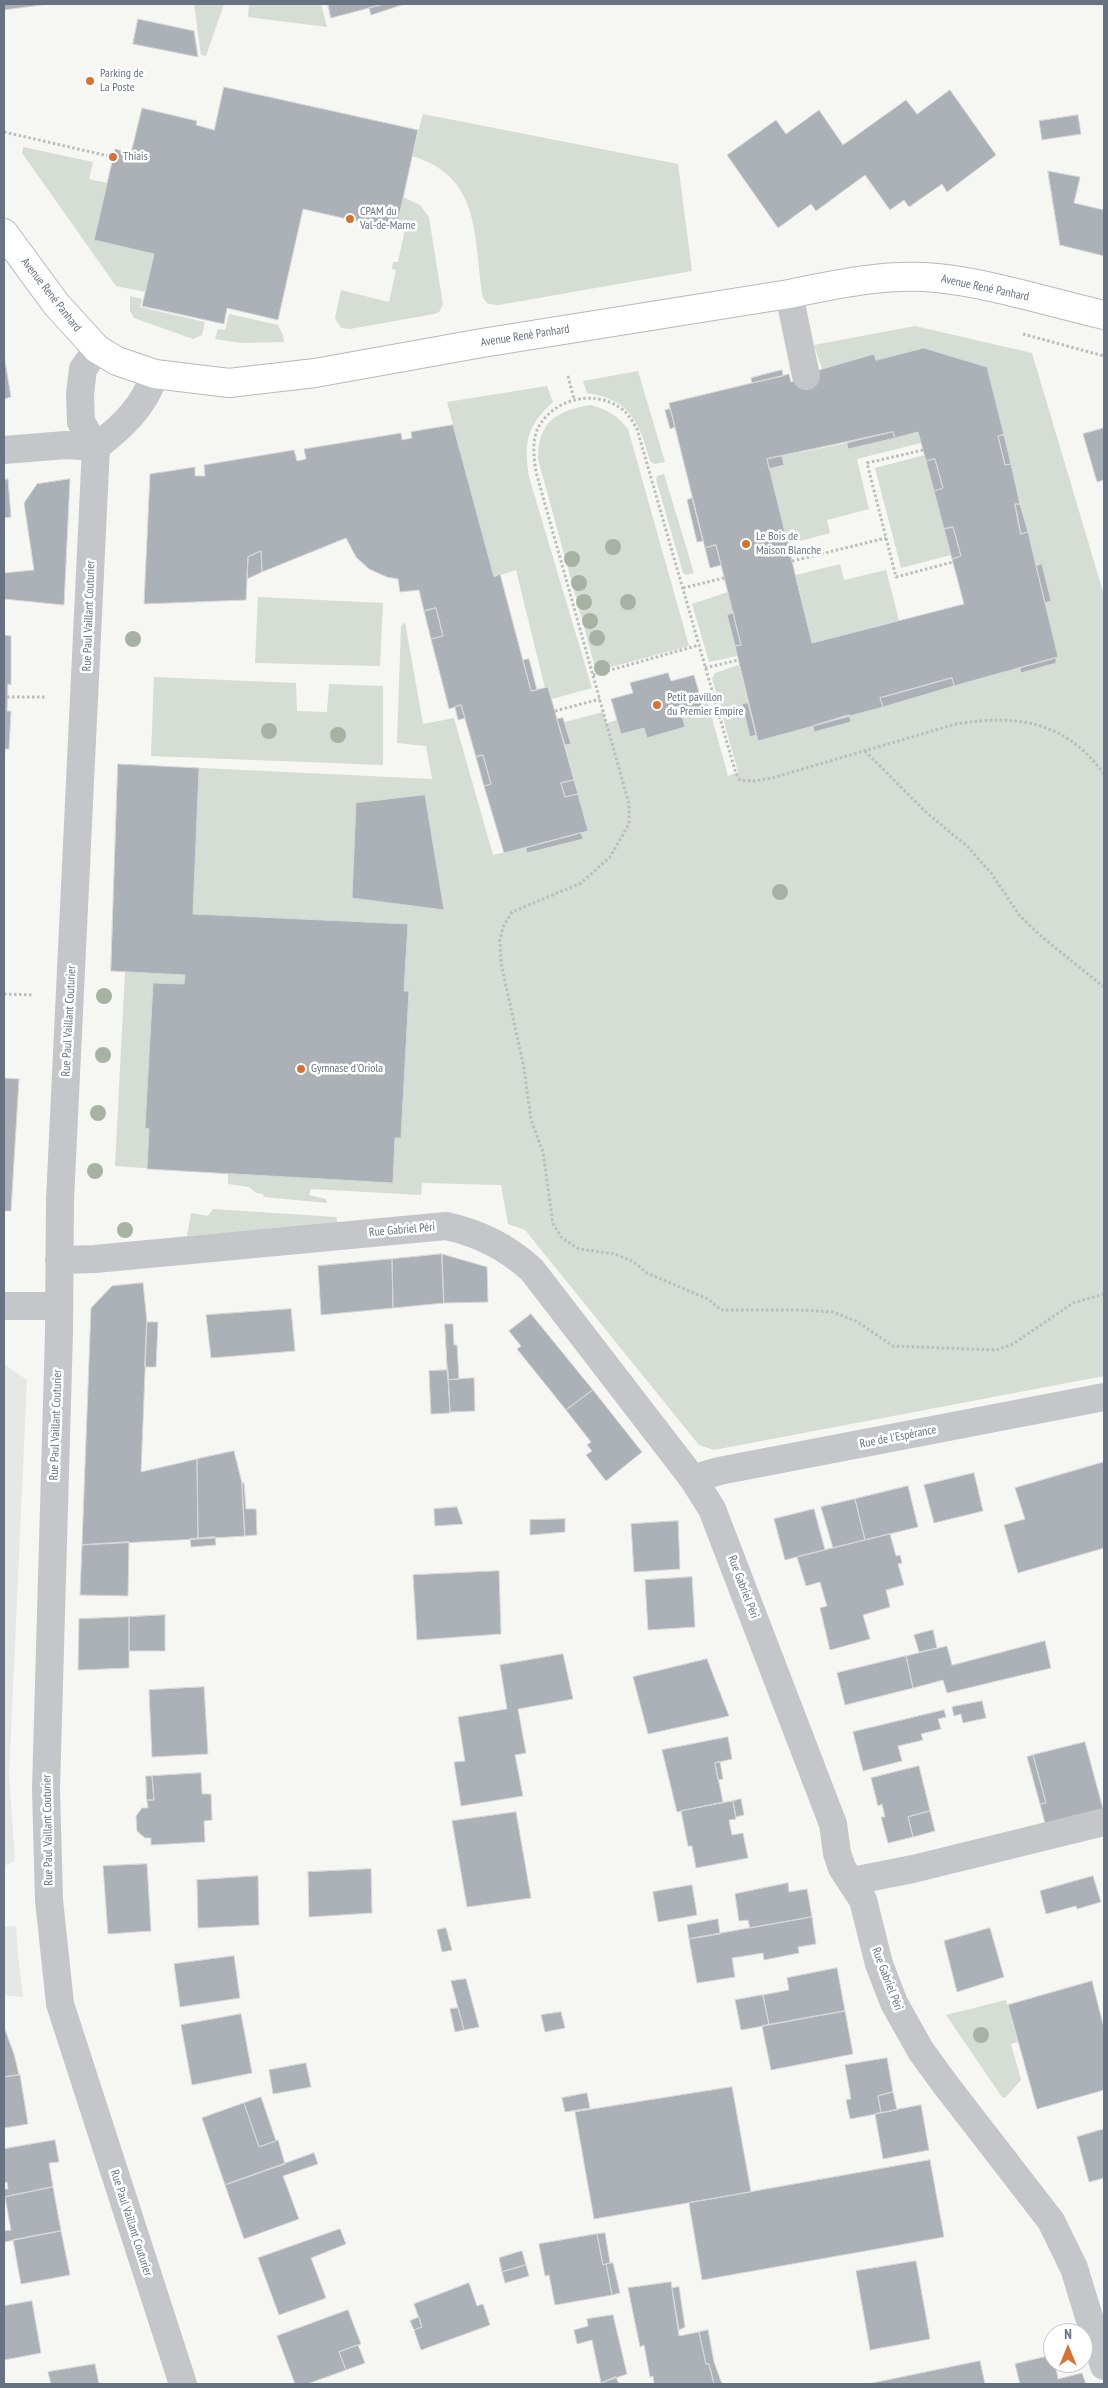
<!DOCTYPE html>
<meta charset="utf-8">
<style>
body{margin:0}
#map{position:relative;width:1108px;height:2388px;overflow:hidden;background:#f6f6f3;font-family:"PT Sans Narrow",sans-serif}
canvas{display:block}
.frame{position:absolute;inset:0;border:5px solid #677282;pointer-events:none}
.north{position:absolute;left:1043px;top:2323px;width:50px;height:50px;box-sizing:border-box;background:#fff;border:1px solid #c2c7cd;border-radius:50%;rotate:0deg;font-size:14px;font-weight:700;line-height:20px;text-align:center;color:#677282}
.north::after{content:'';display:block;margin:auto;width:18px;height:22px;background:#d77232;clip-path:polygon(50% 0,100% 100%,50% 72%,0 100%)}
</style>
<div id="map">
<canvas width="1108" height="2388"></canvas>
<div class="frame"></div>
<div class="north">N</div>
</div>
<script>
const c = document.querySelector('canvas').getContext('2d');
c.lineJoin = 'round';
function fill(path, color) { c.fillStyle = color; c.fill(path, 'evenodd'); }
function stroke(path, color, width, dash) { c.strokeStyle = color; c.lineWidth = width; c.lineCap = dash ? 'butt' : 'round'; c.setLineDash(dash || []); c.stroke(path); }
function write(font, color, halo, rows, align = 'center') {
  c.font = font + ' "PT Sans Narrow",sans-serif'; c.lineWidth = 5; c.setLineDash([]); c.textBaseline = 'middle'; c.strokeStyle = halo; c.fillStyle = color; for (const [text, x, y, turn = 0] of rows) {
    c.save(); c.translate(x, y); c.rotate((+turn || 0) * Math.PI / 180); c.textAlign = isNaN(turn) ? turn : align; if (halo) c.strokeText(text, 0, 0); c.fillText(text, 0, 0); c.restore();
  }
}
const built = new Path2D(`
 M4,1364L27,1380L9,1775L15,1861L4,1866Z
 M16,1926L18,1954L23,1997L4,1995V1927Z`);
const green = new Path2D(`
 M194,4H224L206,56L201,55Z
 M249,4H321L327,27L248,17Z
 M423,114L678,164L692,271L499,305L488,304L483,298C473,239 483,177 412,156Z
 M23,147L93,162L89,179L107,183L94,240L154,254L145,292L116,286L22,153Z
 M403,197L420,205L429,217L443,305L439,312L434,314L350,329L341,328L335,318L341,290L389,302L396,270L392,269L393,262H398L405,229L396,227Z
 M130,296L142,299L140,307L205,322L202,335L193,339L134,318L130,311Z
 M229,314L278,325L283,335L284,342L241,343L215,339L218,329L225,330Z
 M915,326L1032,353L1104,595V1376L714,1450L699,1445L525,1230L508,1224L501,1185L422,1183L421,1195L311,1189L309,1195L326,1199L327,1203L264,1197L263,1194L256,1193L249,1187L228,1184V1174L115,1166L125,972L111,971L118,764L432,779L426,746L397,743L401,626L405,622L423,724L454,718L493,855L526,848L528,853L583,839L581,833L588,831L565,745L571,744L565,722L603,712L607,723L617,720L644,728L647,738L685,727L682,716L704,710L700,697L706,696L728,776L738,772L712,678L715,673L739,665L748,703L743,704L750,737L756,735L758,741L813,726L814,731L851,722L849,715L1020,668L1022,673L1056,663L1045,603L1041,564L1036,566L987,367L924,348L876,360L874,354L822,369L814,345Z
 M638,371L665,462L654,464L650,461C639,422 631,400 587,393L583,381Z
 M547,386L553,402C526,427 524,442 529,477L592,688L552,699L548,687L545,688L516,570L494,577L447,402Z
 M590,405C607,409 618,416 628,429L689,646L596,671L538,459C538,422 556,411 590,405Z
 M918,432L921,443L857,459L869,509L827,520L830,533L788,544L769,469L784,465L782,456L847,443L848,449Z
 M925,455L951,555L901,568L875,468Z
 M664,474L694,573L686,575L683,573L656,479L657,476Z
 M840,564L844,580L886,570L899,620L812,643L796,575Z
 M728,592L733,613L727,615L737,656L709,662L692,604Z
 M258,597L383,603L380,666L255,663Z
 M154,677L296,683L297,711L327,712L329,684L383,686V765L151,756Z
 M213,1209L336,1217L338,1224L187,1236L191,1213L208,1216Z
 M1006,2000L1018,2042L1011,2044L1021,2080L1005,2098L1002,2097L946,2015Z`);
const building = new Path2D(`
 M4,4H49L4,10Z
 M328,4H384L331,18Z
 M384,4H405L371,15L369,8Z
 M138,19L194,31L198,57L133,44Z
 M224,87L418,130L396,230L303,209L278,320L227,308L224,324L142,306L154,254L94,240L115,149L131,153L142,108L197,121L196,125L214,130Z
 M950,90L996,155L947,192L942,184L909,207L904,200L890,210L865,175L816,211L811,204L778,228L727,155L776,120L786,134L819,110L843,145L906,100L917,114Z
 M1078,115L1081,134L1042,140L1039,121Z
 M1048,171L1080,177L1074,203L1104,210V256L1060,245Z
 M924,348L987,367L1004,435L998,436L1005,465L1011,464L1020,504H1015L1021,534L1028,532L1058,657L954,686L952,678L880,698L883,707L758,741L735,646L741,645L716,545L705,548L669,403L789,374L791,382L822,369L874,354L876,360ZM893,432L895,438L918,432L926,461L935,459L943,488L934,491L944,529L953,527L961,556L952,559L964,604L812,643L767,459Z
 M4,355L11,397L4,399Z
 M782,370L783,376L752,383L751,378Z
 M670,409L675,427L670,429L665,410Z
 M453,425L494,577L500,574L531,691L548,687L574,780L561,783L565,797L578,794L588,831L504,853L484,786L491,784L483,755L476,757L461,705L449,709L431,639L443,636L436,608L424,611L419,590L400,592L398,579L387,577L369,569L356,557L346,538L262,572L261,551L248,557L246,600L144,604L150,474L195,467V476H205L204,465L294,450L297,461L306,459L304,449L401,433L402,440L412,438L411,432Z
 M1104,428V480L1097,482L1083,434Z
 M893,432L895,438L848,449L847,443Z
 M1004,435L1011,464L1005,465L998,436Z
 M782,456L784,465L769,469L767,459Z
 M935,459L943,488L934,491L926,461Z
 M8,479L11,517L4,518V480Z
 M70,479L64,605L4,599V573L34,570L24,503L37,484Z
 M692,498L703,541L697,542L687,500Z
 M1015,504H1020L1028,532L1021,534Z
 M953,527L961,556L952,559L944,529Z
 M716,545L721,565L710,568L705,548Z
 M261,551L262,572L247,579L248,557Z
 M1042,564L1051,601L1045,603L1036,566Z
 M436,608L443,636L431,639L424,611Z
 M733,613L741,645L735,646L727,615Z
 M4,635L11,636V685L8,684L7,711H11L9,749H5L4,769Z
 M1056,658V663L1021,673L1020,668Z
 M529,659L537,690L531,691L523,660Z
 M668,673L671,681L694,675L704,710L682,716L685,727L647,738L644,728L621,734L611,699L633,693L630,683Z
 M952,678L954,686L883,707L880,698Z
 M748,703L756,735L750,737L742,704Z
 M461,705L465,718L458,720L455,707Z
 M849,715L851,722L814,732L813,726Z
 M563,718L571,744L565,745L557,719Z
 M483,755L491,784L484,786L476,757Z
 M118,764L199,768L193,914L408,924L404,991H409L401,1138H395L393,1183L147,1169L149,1129L145,1128L153,983L184,984L185,975L111,971Z
 M574,780L578,794L565,797L561,783Z
 M425,795L444,910L352,898L356,803Z
 M581,833L583,839L527,853L526,848Z
 M4,1078L19,1079L11,1211H4Z
 M442,1254L487,1267L488,1302L444,1303Z
 M442,1254L444,1303L393,1308L392,1259Z
 M392,1259L393,1308L321,1315L318,1266Z
 M143,1283L147,1322L141,1472L197,1459L198,1539L82,1545L91,1308L112,1286Z
 M291,1309L295,1351L211,1358L206,1315Z
 M531,1314L593,1390L566,1410L517,1349L521,1346L509,1331Z
 M147,1322H158L156,1367H145Z
 M445,1324H453L454,1345H457L459,1379L448,1380Z
 M448,1370L450,1413L431,1414L429,1371Z
 M474,1378L475,1411L450,1412L448,1380Z
 M593,1390L642,1452L606,1481L586,1455L592,1451L587,1445L591,1442L566,1410Z
 M234,1451L242,1483L245,1536L198,1539L197,1459Z
 M1104,1462V1548L1018,1573L1004,1525L1025,1519L1015,1488Z
 M974,1473L983,1511L934,1523L924,1485Z
 M242,1483H244L246,1509H256L257,1535L245,1536Z
 M908,1486L918,1527L865,1540L855,1499Z
 M855,1499L865,1540L833,1548L821,1507Z
 M457,1507L463,1524L435,1526L434,1509Z
 M814,1509L825,1550L785,1560L774,1519Z
 M565,1519V1532L530,1535V1520Z
 M678,1521L680,1569L634,1572L631,1524Z
 M890,1534L896,1556L900,1555L902,1563L898,1564L904,1585L886,1590L890,1607L863,1615L870,1639L830,1650L820,1608L827,1606L820,1582L806,1586L797,1557Z
 M215,1537L216,1545L191,1547L190,1539Z
 M129,1542L128,1596L80,1595L82,1545Z
 M499,1571L501,1634L417,1640L413,1575Z
 M692,1577L695,1627L648,1630L645,1580Z
 M165,1615V1651H129V1617Z
 M129,1617V1668L78,1670L79,1619Z
 M933,1630L937,1648L919,1652L914,1635Z
 M1045,1641L1051,1668L947,1693L943,1680L913,1688L906,1656L947,1646L952,1665Z
 M563,1654L573,1699L518,1709L526,1753L515,1755L523,1796L461,1806L454,1762L465,1761L458,1717L507,1709L500,1665Z
 M906,1656L913,1688L845,1705L837,1673Z
 M707,1659L729,1716L648,1734L633,1677Z
 M204,1687L208,1754L152,1757L149,1690Z
 M982,1701L986,1718L963,1723L961,1714L954,1716L952,1707Z
 M944,1710L946,1717L938,1719L941,1729L921,1734L923,1740L898,1746L902,1761L863,1771L853,1732Z
 M728,1737L732,1759L715,1763L723,1802L677,1812L662,1750Z
 M1085,1742L1104,1813L1046,1827L1040,1804L1046,1803L1033,1755Z
 M1033,1755L1046,1803L1040,1804L1027,1757Z
 M720,1762L723,1779L718,1780L715,1763Z
 M919,1766L930,1811L908,1817L913,1837L888,1843L881,1817H885L882,1804L878,1806L871,1778Z
 M201,1773L202,1794H211L212,1820L204,1821L205,1842L151,1845V1838H145L137,1831L136,1816L142,1808H148L147,1800H154L152,1776Z
 M146,1776H152L154,1800H147Z
 M741,1799L744,1815L736,1817L733,1801Z
 M733,1801L736,1819L729,1820L732,1835L743,1833L748,1858L696,1868L692,1846H688L681,1811Z
 M930,1811L935,1831L913,1837L908,1817Z
 M516,1812L531,1898L467,1907L452,1821Z
 M147,1864L151,1931L108,1934L103,1866Z
 M371,1869L372,1913L309,1917L308,1872Z
 M258,1876L259,1925L198,1928L197,1880Z
 M1093,1876L1101,1902L1077,1909L1076,1906L1046,1914L1040,1891Z
 M788,1883L789,1892L807,1889L812,1917L750,1928L748,1920L739,1921L735,1894Z
 M692,1885L697,1915L658,1922L653,1892Z
 M812,1917L816,1944L798,1947L799,1953L764,1960L763,1953L732,1958L735,1977L697,1983L689,1939Z
 M718,1919L720,1934L689,1939L687,1925Z
 M446,1928L452,1950L442,1952L437,1930Z
 M990,1928L1004,1977L957,1992L944,1941Z
 M234,1956L240,1998L180,2007L174,1964Z
 M837,1968L845,2011L769,2025L763,1995L789,1990L787,1978Z
 M466,1979L479,2027L464,2030L451,1981Z
 M1092,1981L1104,2028V2090L1037,2109L1008,2005Z
 M763,1995L769,2025L741,2030L735,2000Z
 M458,2008L464,2030L455,2032L450,2009Z
 M845,2011L853,2054L771,2070L762,2026Z
 M561,2012L565,2028L545,2032L541,2015Z
 M241,2014L252,2073L192,2085L181,2025Z
 M4,2027L14,2054L19,2075L4,2077Z
 M887,2058L893,2092L878,2096L881,2113L850,2119L846,2100L851,2099L845,2065Z
 M306,2063L311,2087L273,2094L269,2070Z
 M20,2075L28,2124L4,2128V2077Z
 M732,2087L751,2192L594,2219L575,2112Z
 M893,2092L897,2110L881,2113L878,2096Z
 M587,2093L590,2108L565,2112L562,2098Z
 M261,2097L276,2141L259,2147L244,2103Z
 M244,2103L259,2147L278,2140L285,2164L225,2185L202,2118Z
 M921,2105L929,2150L883,2159L875,2114Z
 M1104,2129V2178L1089,2182L1077,2137Z
 M55,2140L59,2162L49,2163L53,2187L4,2197V2189H8L7,2182L4,2183V2149Z
 M314,2153L318,2164L283,2176L299,2219L244,2239L225,2185Z
 M930,2160L944,2237L702,2280L689,2203Z
 M53,2187L61,2231L4,2242V2231L11,2230L5,2197Z
 M340,2229L346,2244L311,2258L326,2298L279,2315L258,2258Z
 M61,2231L70,2275L21,2284L13,2240Z
 M605,2233L610,2263L603,2265L597,2234Z
 M597,2234L603,2265L606,2264L612,2295L555,2305L549,2275L545,2276L539,2244Z
 M522,2251L526,2265L502,2272L499,2258Z
 M916,2261L930,2339L870,2350L856,2271Z
 M613,2263L620,2293L612,2295L606,2264Z
 M526,2265L529,2276L505,2283L502,2272Z
 M671,2282L679,2336L699,2332L706,2364H709L714,2384H654L653,2376L650,2377L644,2345L640,2347L628,2288Z
 M469,2283L477,2306L483,2304L490,2325L421,2350L414,2330L422,2327L414,2304Z
 M679,2287L685,2327L679,2330L672,2288Z
 M32,2301L41,2353L4,2360V2306Z
 M348,2310L361,2344L339,2352L346,2370L307,2384H295L277,2336Z
 M613,2315L627,2374L601,2383L592,2340L577,2344L574,2330L588,2326L587,2319Z
 M419,2317L422,2327L414,2330L410,2321Z
 M708,2330L714,2362L722,2384H714L709,2364H706L699,2332Z
 M358,2345L365,2363L346,2370L339,2352Z
 M1053,2355V2363H1055L1058,2379L1082,2373L1086,2384H1020L1015,2364Z
 M980,2361L985,2384H868Z
 M95,2364L99,2384H51L48,2372Z
 M616,2377L619,2384H602L601,2383Z`);
const path = new Path2D(`
 M4,132L113,157
 M1023,334L1104,356
 M568,376L574,399
 M923,450L867,463L896,577L953,562
 M792,561L886,538
 M683,588L724,578
 M705,668L738,660
 M593,675L699,645
 M7,697H47
 M555,711L600,699
 M865,751L928,814L968,847L991,873L1020,916L1042,937L1104,987
 M1104,774C1065,721 1018,714 956,724L772,778L754,781L740,780L736,774L637,429C633,422 629,415 623,410C596,388 552,398 537,430C532,443 534,458 536,472L629,804V824L610,857L581,883L512,912L503,927L500,940L501,963L524,1068L531,1120L543,1152L553,1224L562,1238L579,1249L615,1254L634,1262L647,1273L708,1299L721,1310H801L833,1312L856,1321L893,1346L996,1350L1013,1344L1073,1303L1104,1294
 M4,994L34,995`);
const minor = new Path2D(`
 M789,294L806,376
 M97,349L83,369L80,394L81,422L96,447L60,1200L59,1332L46,1789L49,1900L60,2004L183,2384
 M96,447C122,427 144,407 155,374
 M4,450L66,445L96,447
 M59,1260L95,1259L446,1226C479,1233 507,1247 532,1270L693,1479L712,1509L833,1824L837,1853L842,1868L863,1900L879,1964L894,2003L921,2051L945,2084L1051,2221L1074,2268L1104,2366
 M4,1306H59
 M693,1479L719,1471L1104,1397
 M852,1881L913,1869L1104,1822`);
const major = new Path2D(`
 M4,233L56,304L97,349L117,361L155,374L229,383L315,373L482,343L789,294C837,284 888,273 937,278C989,283 1052,303 1104,315`);
const trees = [
 [613,547],
 [572,559],
 [579,583],
 [584,602],
 [628,602],
 [590,621],
 [597,638],
 [133,639],
 [602,668],
 [269,731],
 [338,735],
 [780,892],
 [104,996],
 [103,1055],
 [98,1113],
 [95,1171],
 [125,1230],
 [981,2035]
];
const markers = [
 [90,81,5,"#d77232"],
 [113,157,5,"#d77232"],
 [350,219,5,"#d77232"],
 [746,544,5,"#d77232"],
 [657,705,5,"#d77232"],
 [301,1069,5,"#d77232"]
];
const poiNames = [
 ["Parking de",100,74],
 ["La Poste",100,88],
 ["Thiais",123,157],
 ["CPAM du",360,212],
 ["Val-de-Marne",360,226],
 ["Le Bois de",756,537],
 ["Maison Blanche",756,551],
 ["Petit pavillon",667,698],
 ["du Premier Empire",667,712],
 ["Gymnase d'Oriola",311,1069]
];
const streetNames = [
 ["Avenue René Panhard",985,288,12],
 ["Avenue René Panhard",51,295,52],
 ["Avenue René Panhard",525,336,-9],
 ["Rue Paul Vaillant Couturier",89,616,-88],
 ["Rue Paul Vaillant Couturier",69,1021,-87],
 ["Rue Gabriel Péri",402,1230,-5],
 ["Rue Paul Vaillant Couturier",56,1425,-88],
 ["Rue de l'Espérance",898,1437,-11],
 ["Rue Gabriel Péri",743,1587,69],
 ["Rue Paul Vaillant Couturier",48,1830,-91],
 ["Rue Gabriel Péri",887,1979,69],
 ["Rue Paul Vaillant Couturier",131,2223,72]
];
fill(built, '#e6e8e6');
fill(green, '#d6ddd4');
fill(building, '#abb1b7');
stroke(building, '#d7d7d6', 1);
stroke(major, '#b7b9bd', 30);
stroke(path, '#bbbdbf', 3, [2.5, 2.5]);
stroke(minor, '#c4c6ca', 28);
stroke(major, '#fff', 28);
c.fillStyle = '#a7b2a5';
for (const [x, y] of trees) { c.beginPath(); c.arc(x, y, 8, 0, 2 * Math.PI); c.fill(); }
for (const [x, y, r, color] of markers) { const dot = new Path2D(); dot.arc(x, y, r, 0, 2 * Math.PI); c.fillStyle = color; c.fill(dot); stroke(dot, '#fff', 2); }
write('12px', '#677282', '#fff', poiNames, 'left');
write('12px', '#677282', '#fff', streetNames);
</script>
